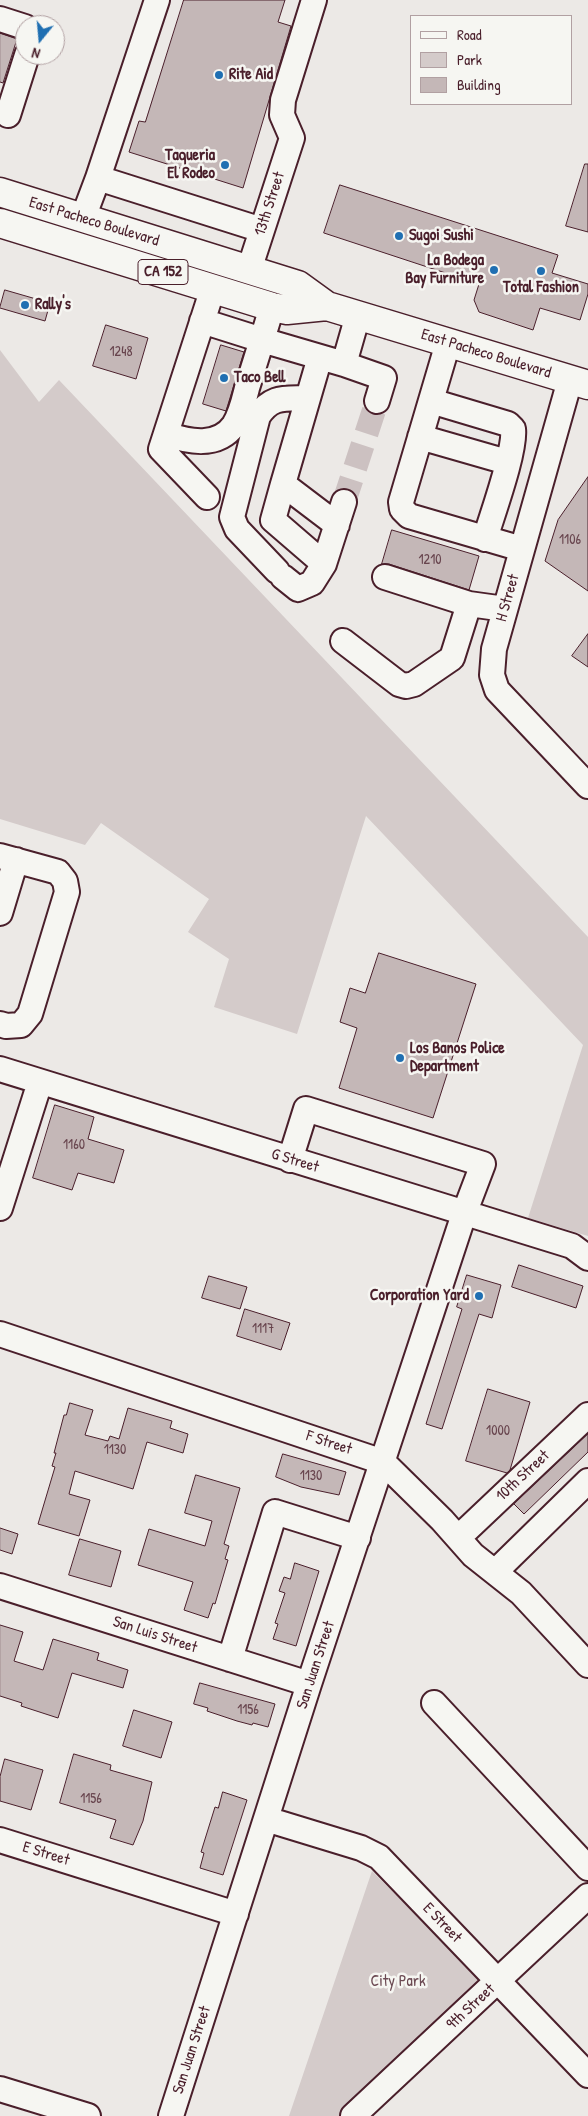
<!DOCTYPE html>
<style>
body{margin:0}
#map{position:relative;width:588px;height:2116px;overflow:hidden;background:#ece9e6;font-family:"Patrick Hand",sans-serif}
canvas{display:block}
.legend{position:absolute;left:410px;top:15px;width:162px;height:90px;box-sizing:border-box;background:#f6f6f2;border:1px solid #b1a0a2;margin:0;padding:6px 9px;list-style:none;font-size:15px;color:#4a1f2b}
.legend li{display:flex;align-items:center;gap:10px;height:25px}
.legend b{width:25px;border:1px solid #b1a0a2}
.north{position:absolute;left:15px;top:15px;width:50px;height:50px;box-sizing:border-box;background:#f6f6f2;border:1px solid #b1a0a2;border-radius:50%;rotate:197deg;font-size:14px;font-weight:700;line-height:20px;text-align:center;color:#4a1f2b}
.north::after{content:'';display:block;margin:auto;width:18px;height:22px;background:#1f6fb2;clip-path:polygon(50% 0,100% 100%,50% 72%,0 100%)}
</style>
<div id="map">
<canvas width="588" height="2116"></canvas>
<ul class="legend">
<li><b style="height:6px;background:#f6f6f2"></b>Road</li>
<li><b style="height:14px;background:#d4cbca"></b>Park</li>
<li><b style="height:14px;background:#c4b7b7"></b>Building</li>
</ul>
<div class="north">N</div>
</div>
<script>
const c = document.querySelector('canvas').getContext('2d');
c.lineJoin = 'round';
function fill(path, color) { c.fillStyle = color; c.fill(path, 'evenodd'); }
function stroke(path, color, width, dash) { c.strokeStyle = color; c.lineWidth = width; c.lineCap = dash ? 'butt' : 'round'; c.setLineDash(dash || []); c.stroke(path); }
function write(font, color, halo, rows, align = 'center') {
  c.font = font + ' "Patrick Hand",sans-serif'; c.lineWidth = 5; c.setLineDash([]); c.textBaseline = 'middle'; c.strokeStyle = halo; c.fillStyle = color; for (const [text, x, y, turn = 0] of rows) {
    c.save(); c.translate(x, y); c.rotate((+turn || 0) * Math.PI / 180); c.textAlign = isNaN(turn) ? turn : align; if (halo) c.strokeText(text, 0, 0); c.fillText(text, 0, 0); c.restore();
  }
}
const green = new Path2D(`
 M0,350L39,402L59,380L588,937V1236L528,1218L583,1045L366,816L297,1034L214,1007L229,959L188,932L209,899L101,823L85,845L0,819Z
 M372,1871L484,1983L341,2116H289Z`);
const building = new Path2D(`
 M184,0H285L278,22L291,26L243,188L129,152L139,121L145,122Z
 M0,33L17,39L3,83L0,82Z
 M585,164H588V232L566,226Z
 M340,185L558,255L552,273L588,284V294L580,320L540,308L533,330L479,312L474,300L479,284L324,233Z
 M5,290L50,303L45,321L0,308Z
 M106,325L148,338L136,379L93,366Z
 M221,345L244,352L226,411L203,404Z
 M588,477V591L545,561L558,520Z
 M392,530L479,556L469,590L389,564H382Z
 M588,634V667L572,656Z
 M379,953L476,984L433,1118L339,1088L357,1028L340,1022L350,988L365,993Z
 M55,1105L94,1117L88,1139L124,1150L114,1183L78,1173L72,1190L33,1178Z
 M519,1265L583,1286L576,1308L512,1287Z
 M467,1275L501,1285L492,1318L479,1314L442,1429L426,1424L462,1309L457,1307Z
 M209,1276L247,1287L240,1309L202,1298Z
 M245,1309L290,1323L281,1350L237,1336Z
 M488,1389L530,1402L510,1470L507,1473L466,1461Z
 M70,1403L93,1410L85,1435L108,1441L110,1436L119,1439L128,1408L172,1421L170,1428L188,1434L183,1453L147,1442L133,1489L75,1471L69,1494L90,1500L79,1536L38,1524L55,1467L52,1466L56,1453H54L64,1415H66Z
 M588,1434V1452L524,1514L514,1504Z
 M283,1454L346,1472L339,1495L301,1487L276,1477Z
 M196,1475L240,1488L224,1544L229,1546L225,1559L228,1560L215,1604L213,1603L208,1618L184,1610L193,1582L138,1565L149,1529L205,1546L212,1521L185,1513Z
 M0,1528L18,1534L12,1554L0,1550Z
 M80,1539L121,1551L111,1587L69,1575Z
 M295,1563L319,1571L296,1646L273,1639L278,1624L275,1623L285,1593L279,1591L284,1577L290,1579Z
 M0,1625L23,1632L14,1661L43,1670L53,1639L99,1653L97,1660L128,1670L123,1688L72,1673L58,1718L21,1706L22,1703L0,1696Z
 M200,1683L275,1704L268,1727L253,1723L252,1725L237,1721L207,1711L208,1708L194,1704Z
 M134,1710L172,1722L161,1758L123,1746Z
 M74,1754L111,1765L110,1770L152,1782L143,1821L133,1845L110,1838L116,1820L60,1803Z
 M5,1759L43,1770L31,1810L0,1801V1777Z
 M223,1792L247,1800L223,1875L200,1868L204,1853L201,1852L215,1807L218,1808Z`);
const minorTunnel = new Path2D(`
 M344,502L377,401`);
const minor = new Path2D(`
 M157,0L98,178L262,230
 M0,19L25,27
 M8,115L27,55
 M83,218L98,178
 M249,270L292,138L282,115L283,100L314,0
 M272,307L262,340L344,364L358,315
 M448,343L401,502L402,509L409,516L522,549
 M320,357L283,484L337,525
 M344,364L384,378L377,401
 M570,380L494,649L492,675L497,690L588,786
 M431,401L508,424L513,429C516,450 492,515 485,539
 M166,434C189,442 218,448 234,425C241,414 244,400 247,388C252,372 257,356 262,340L202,321
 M420,437L507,462
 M283,484L273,520L324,564
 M207,497L161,449L213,288
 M277,571L237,529L232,517L258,416C272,395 285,399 308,398
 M283,577L298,589L312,583L324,564L344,502
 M385,577L469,604L505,609
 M343,641L399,684L406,686L414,684L452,658L469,604
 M0,856L58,872L65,881L67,892L30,1014L21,1025L6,1026L0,1024
 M0,913L16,860
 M0,1069L572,1246L588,1258
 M0,1208L40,1082
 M0,1334L383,1462L442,1520L473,1555L521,1593L588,1665
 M458,1538L588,1415
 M495,1572L588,1481
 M0,1586L309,1684
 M230,1659L275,1512L358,1538
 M434,1703L588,1868
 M266,1819L361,1848L379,1857L588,2075
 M0,1840L236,1914
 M0,2089L88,2116
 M171,2116L309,1684L464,1214L483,1164L306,1109L290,1160
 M353,2116L588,1896`);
const highway = new Path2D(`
 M0,192L298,285L327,306L588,385
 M0,223L272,307L287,310L327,306`);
const markers = [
 [219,75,5,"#1f6fb2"],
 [225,165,5,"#1f6fb2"],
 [399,236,5,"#1f6fb2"],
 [494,270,5,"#1f6fb2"],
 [541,271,5,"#1f6fb2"],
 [25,305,5,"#1f6fb2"],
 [224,378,5,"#1f6fb2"],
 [400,1058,5,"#1f6fb2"],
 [479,1296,5,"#1f6fb2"]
];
const numberNames = [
 ["1248",121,352],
 ["1106",570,540],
 ["1210",430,560],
 ["1160",74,1145],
 ["1117",263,1329],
 ["1000",498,1431],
 ["1130",115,1450],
 ["1130",311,1476],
 ["1156",248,1710],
 ["1156",91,1799]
];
const shields = [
 [163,272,50]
];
const shieldNames = [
 ["CA 152",163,272]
];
const poiNames = [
 ["Rite Aid",229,75],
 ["Taqueria",215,156,"right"],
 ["El Rodeo",215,174,"right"],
 ["Sugoi Sushi",409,236],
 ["La Bodega",484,261,"right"],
 ["Bay Furniture",484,279,"right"],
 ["Total Fashion",541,288,"center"],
 ["Rally's",35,305],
 ["Taco Bell",234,378],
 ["Los Banos Police",410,1049],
 ["Department",410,1067],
 ["Corporation Yard",469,1296,"right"]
];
const streetNames = [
 ["13th Street",270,204,-72],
 ["East Pacheco Boulevard",94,222,17],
 ["East Pacheco Boulevard",486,354,17],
 ["H Street",508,598,-74],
 ["G Street",295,1161,17],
 ["F Street",329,1443,18],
 ["10th Street",523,1476,-43],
 ["San Luis Street",155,1635,18],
 ["San Juan Street",316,1665,-72],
 ["E Street",46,1854,17],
 ["E Street",442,1923,46],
 ["9th Street",471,2007,-43],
 ["San Juan Street",192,2050,-72]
];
const parkNames = [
 ["City Park",398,1982]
];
fill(green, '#d4cbca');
fill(building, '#c4b7b7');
stroke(building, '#4a1f2b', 1);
stroke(minorTunnel, '#ccc1c1', 24, [24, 12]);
stroke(minor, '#4a1f2b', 28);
stroke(highway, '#4a1f2b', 31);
stroke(minor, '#f6f6f2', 24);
stroke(highway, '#f6f6f2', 28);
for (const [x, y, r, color] of markers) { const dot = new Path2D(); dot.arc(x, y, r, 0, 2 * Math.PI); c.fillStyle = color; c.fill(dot); stroke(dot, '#f6f6f2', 2); }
write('14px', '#68454e', null, numberNames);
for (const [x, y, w] of shields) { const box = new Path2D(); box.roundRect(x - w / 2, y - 12.5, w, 25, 4); c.fillStyle = '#f6f6f2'; c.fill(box); stroke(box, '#4a1f2b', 1); }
write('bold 15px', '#4a1f2b', null, shieldNames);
write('bold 16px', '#4a1f2b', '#f6f6f2', poiNames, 'left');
write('16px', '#4a1f2b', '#f6f6f2', streetNames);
write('16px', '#6c4a53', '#f6f6f2', parkNames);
</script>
